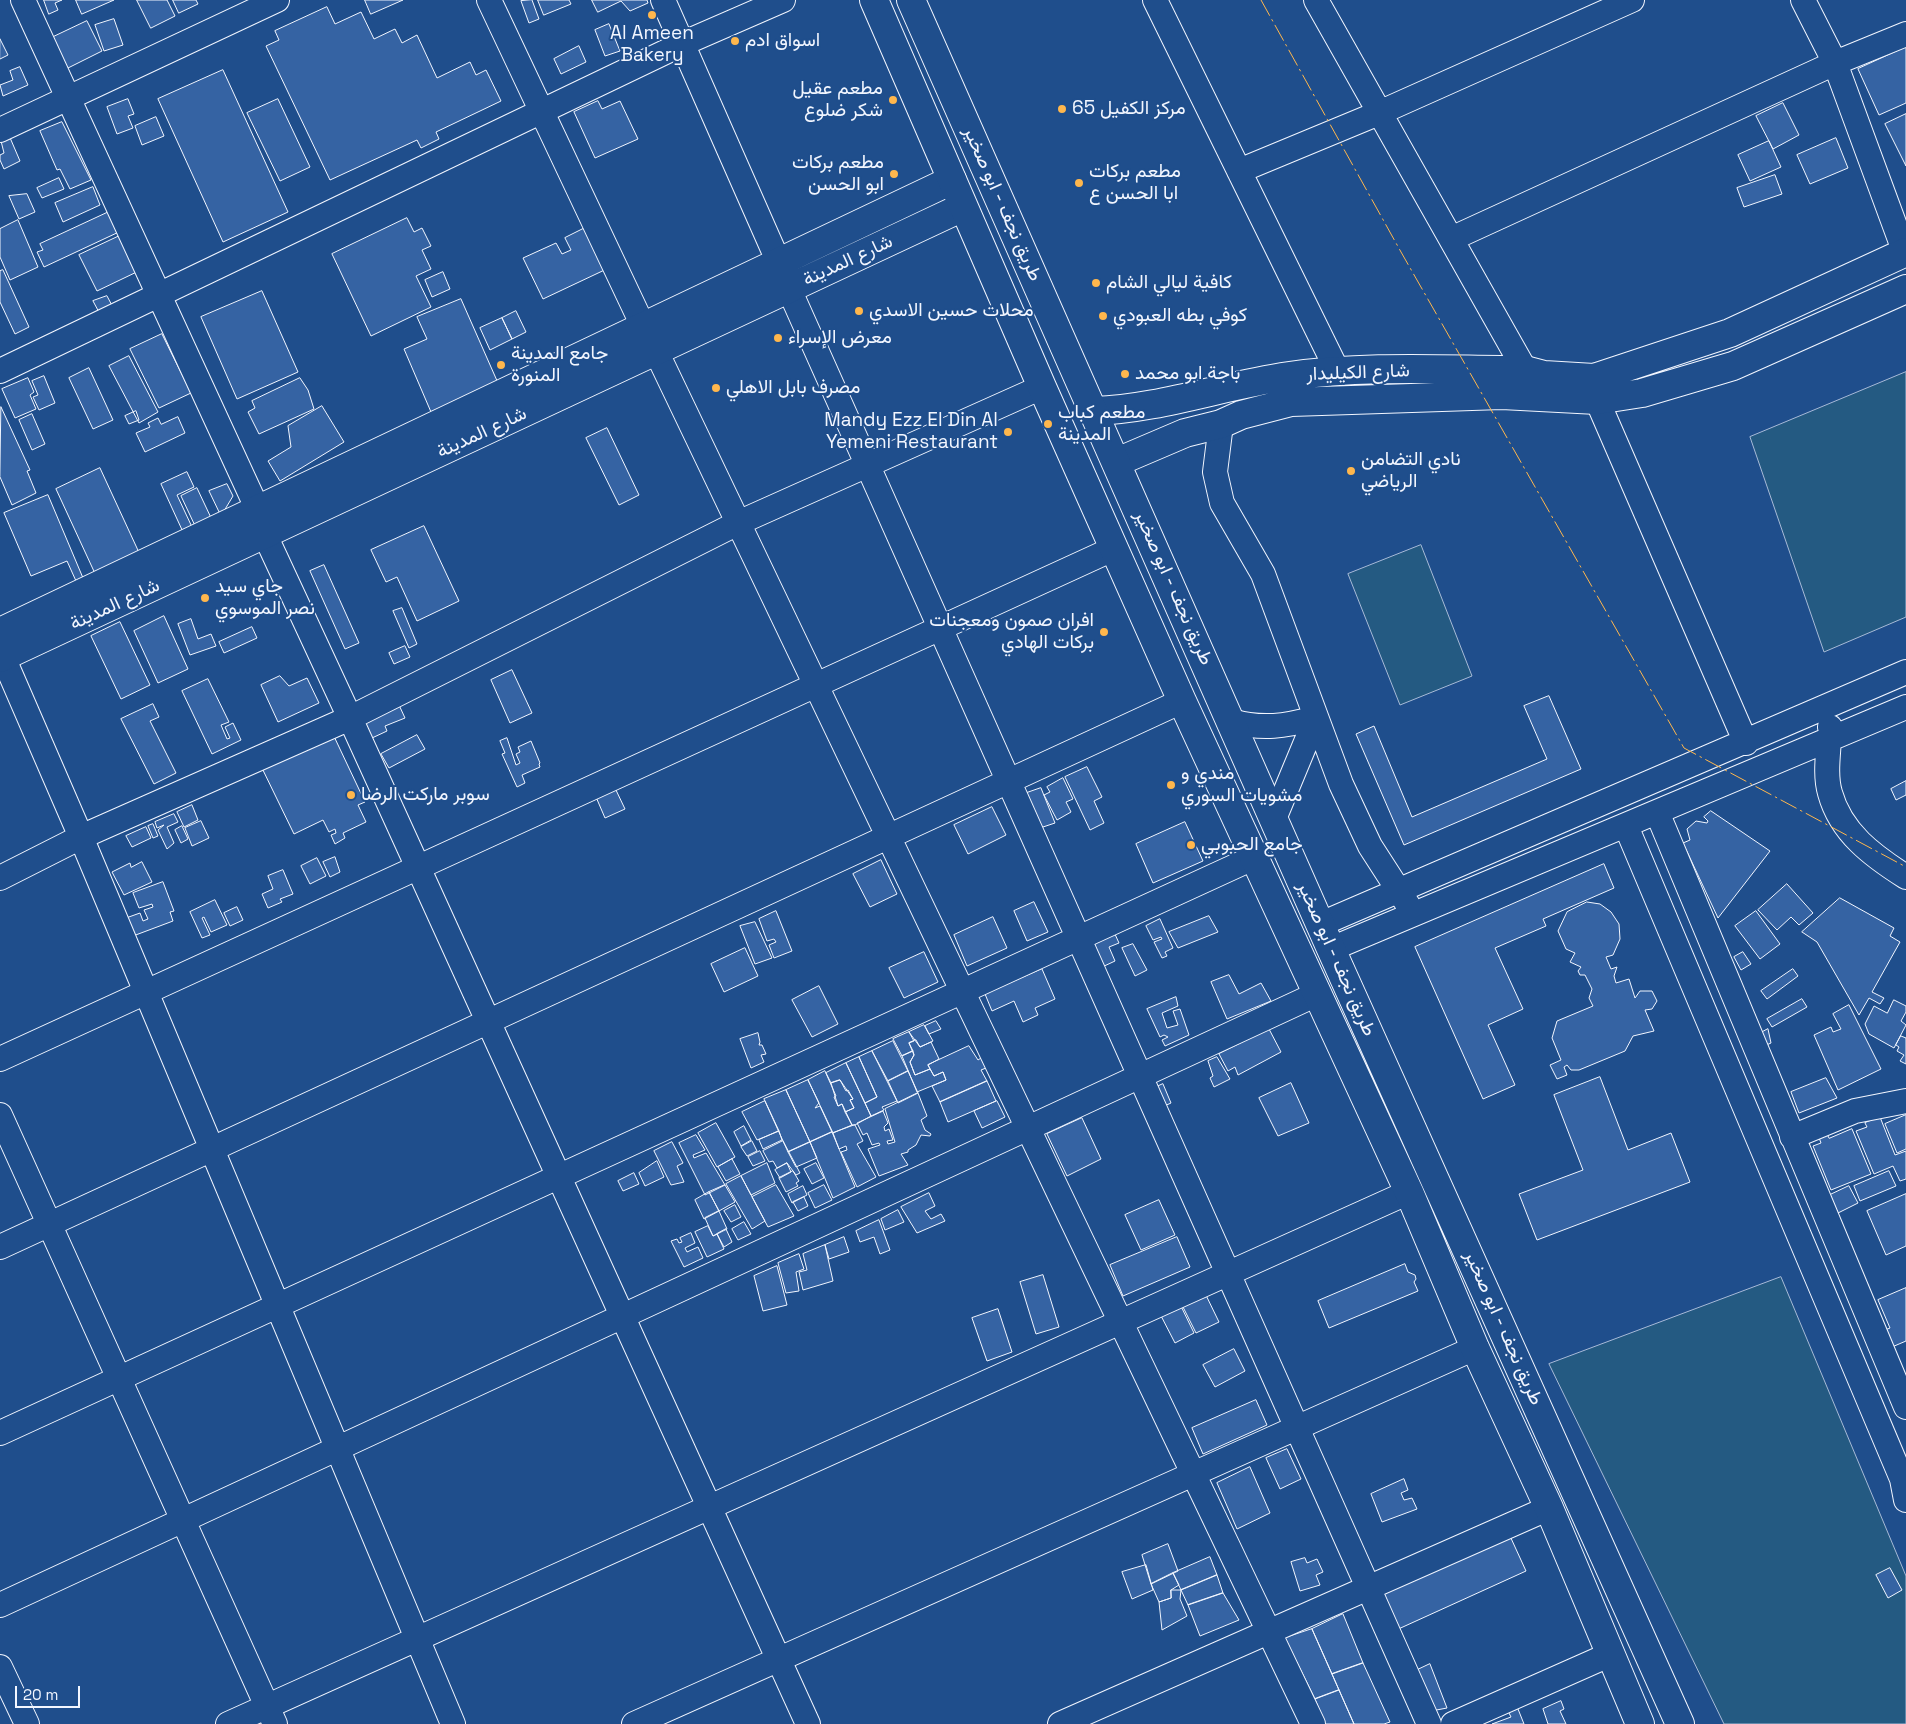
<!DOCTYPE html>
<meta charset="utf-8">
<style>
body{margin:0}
#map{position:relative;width:1906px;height:1724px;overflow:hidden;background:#1f4e8c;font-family:"Space Grotesk",sans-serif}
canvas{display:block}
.scale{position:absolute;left:15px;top:1686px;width:65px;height:22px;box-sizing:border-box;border:2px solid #f2f6ff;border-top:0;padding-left:6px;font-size:15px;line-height:18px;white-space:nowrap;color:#f2f6ff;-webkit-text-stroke:4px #1f4e8c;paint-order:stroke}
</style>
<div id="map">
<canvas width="1906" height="1724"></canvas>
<div class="scale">20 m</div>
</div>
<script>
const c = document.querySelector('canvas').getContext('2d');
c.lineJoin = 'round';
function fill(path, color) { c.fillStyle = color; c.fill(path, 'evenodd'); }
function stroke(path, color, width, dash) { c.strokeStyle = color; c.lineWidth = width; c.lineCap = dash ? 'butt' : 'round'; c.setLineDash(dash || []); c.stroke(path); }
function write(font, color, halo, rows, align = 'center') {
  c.font = font + ' "Space Grotesk",Vazirmatn,sans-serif'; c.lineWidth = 4; c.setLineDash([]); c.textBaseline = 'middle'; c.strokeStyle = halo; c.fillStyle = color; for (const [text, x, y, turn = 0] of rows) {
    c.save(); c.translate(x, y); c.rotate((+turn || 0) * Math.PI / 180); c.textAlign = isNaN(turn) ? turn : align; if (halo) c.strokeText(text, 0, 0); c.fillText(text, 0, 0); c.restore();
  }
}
const green = new Path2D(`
 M1906,372V617L1824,652L1750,437Z
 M1421,545L1472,676L1400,705L1348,574Z
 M1781,1277L1906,1576V1724H1724L1549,1364Z`);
const building = new Path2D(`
 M44,0H62L55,3L58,10L49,14Z
 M76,0H114L82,14Z
 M137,0H167L175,16L151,28Z
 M173,0H196L198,4L179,13Z
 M365,0H403L371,14Z
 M532,0L539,19L529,23L521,1Z
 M538,0H569L571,4L544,15Z
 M592,0H647L648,3L630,11L621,1L598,12Z
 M327,7L335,24L361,12L374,39L395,29L402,43L417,35L437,78L470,62L476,75L486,70L501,101L436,132L439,139L421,148L417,140L330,180L266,46L279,40L275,31Z
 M114,19L123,45L104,51L95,25Z
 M87,21L102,51L62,71L47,40Z
 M609,24L620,51L605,56L595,30Z
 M0,39L8,55L0,59Z
 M579,46L586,62L561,74L554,59Z
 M1906,47V103L1879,115L1858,69Z
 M20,67L28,85L3,96L0,85L13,80L10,71Z
 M223,70L288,212L223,242L158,99Z
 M128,99L134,114L128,116L133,128L117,134L107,107Z
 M278,99L310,167L280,181L247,113Z
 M598,101L602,109L620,101L638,139L595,158L574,112Z
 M1783,103L1799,135L1773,149L1756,116Z
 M1906,114V166L1885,124Z
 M156,117L164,136L142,145L135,126Z
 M62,122L91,180L70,189L60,169L57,170L40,131Z
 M8,133L20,161L4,169L0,160V155L4,153L0,137Z
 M1836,138L1848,168L1810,184L1797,155Z
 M1769,141L1781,167L1750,181L1738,155Z
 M1775,175L1782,194L1744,207L1737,188Z
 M59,178L64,189L42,198L37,188Z
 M93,187L100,205L63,222L55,203Z
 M27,194L35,212L19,219L9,196Z
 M111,211L121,231L44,267L37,252L43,250L40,244Z
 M407,218L414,232L422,228L431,246L422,250L431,269L416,276L431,307L371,336L332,254Z
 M18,220L38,267L10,280L0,257V229Z
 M593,224L613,266L543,299L523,258L556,243L562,254L571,250L565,238Z
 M128,232L145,268L97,291L79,255Z
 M3,270L29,327L15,334L0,302V271Z
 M443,272L450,289L432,297L425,280Z
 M262,291L298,372L237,399L201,317Z
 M107,296L115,311L101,316L93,301Z
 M461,299L498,383L431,412L404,349L427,339L417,317Z
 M516,311L526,332L512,339L502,318Z
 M502,318L512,339L490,350L480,328Z
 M162,334L191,393L159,408L130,349Z
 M129,356L158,412L139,423L109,366Z
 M89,368L113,420L93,429L69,378Z
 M44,376L55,403L39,410L33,397L38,395L32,381Z
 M28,378L34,392L30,395L36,409L15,418L2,389Z
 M300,378L308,390L314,409L259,434L248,412L255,408L252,401Z
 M322,406L344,442L280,481L268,461L291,447L288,426Z
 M1,407L30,470L27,471L36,493L12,505L0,477Z
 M136,411L139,420L129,424L125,416Z
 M32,414L45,444L32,450L19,420Z
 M178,417L185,433L145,452L136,433L150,427L148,423L158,418L161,424Z
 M607,428L639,495L619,505L586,438Z
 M100,468L142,559L98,580L56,489Z
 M187,472L194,487L177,495L192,527L183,532L161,484Z
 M227,484L233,496L221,516L209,491Z
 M197,488L213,522L197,530L181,496Z
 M48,495L83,578L76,581L67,561L31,576L4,513Z
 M424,526L459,601L417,621L397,577L386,582L371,550Z
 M324,565L359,643L345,649L310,571Z
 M402,608L417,644L409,648L393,611Z
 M164,616L188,669L158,683L134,631Z
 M191,619L198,639L211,634L216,646L190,655L178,624Z
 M120,622L150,685L121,699L91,636Z
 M252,627L257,638L224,653L219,642Z
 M405,646L410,657L394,664L389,653Z
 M512,670L532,713L510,723L491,680Z
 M280,676L289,686L307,678L319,703L278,722L261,685Z
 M208,679L229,722L221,725L227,739L230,738L225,727L233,723L241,740L212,754L182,691Z
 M1549,696L1581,769L1404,845L1356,734L1374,726L1412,817L1547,759L1524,706Z
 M153,704L159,717L150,721L176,773L154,784L121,719Z
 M399,705L405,718L385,726L387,731L372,738L364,721Z
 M331,730L365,802L358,805L366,822L343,833L345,838L335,844L331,835L336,833L335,829L329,832L323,820L294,834L260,764Z
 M417,735L425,749L389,768L381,754Z
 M507,738L516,765L520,763L516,754L520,752L518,747L531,741L540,763L539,764L540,767L522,775L525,783L517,787L502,754L505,753L500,741Z
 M1087,767L1102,797L1094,801L1104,823L1090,830L1065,777Z
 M1063,778L1073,799L1066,802L1071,812L1057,820L1044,795L1050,792L1047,787Z
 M1906,781V795L1896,800L1891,789Z
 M615,788L625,809L605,818L596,797Z
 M1041,788L1055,823L1037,829L1021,795Z
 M192,805L198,820L184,827L177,812Z
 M992,807L1006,835L968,854L954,825Z
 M1711,811L1770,851L1718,918L1683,843L1690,840L1687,829L1696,821L1707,823L1708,821L1704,817Z
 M174,814L178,822L167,827L174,843L167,849L158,830L164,825L157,828L155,822Z
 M201,821L209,838L192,846L185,828Z
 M1185,822L1203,861L1153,883L1136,844Z
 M153,824L158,836L153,838L148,826Z
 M182,826L188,839L181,843L175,830Z
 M146,827L151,838L132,847L126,836Z
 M335,857L340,872L330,877L323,862Z
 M317,858L326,876L310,884L301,866Z
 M881,860L897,894L870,907L853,874Z
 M142,862L152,882L124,895L112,872L130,863L131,867Z
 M1604,864L1614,888L1543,919L1546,926L1495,948L1523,1009L1488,1025L1515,1085L1483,1099L1415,947Z
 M283,870L293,894L280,899L282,902L268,908L262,894L273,889L268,876Z
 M163,882L174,911L170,912L173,921L133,936L126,918L140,913L143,921L148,919L144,910L153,907L152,904L139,908L133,893Z
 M1787,884L1813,913L1799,925L1791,917L1777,930L1758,910Z
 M1840,898L1894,928L1890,936L1900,942L1872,992L1884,998L1880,1004L1869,998L1859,1015L1817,942L1802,932Z
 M215,900L227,925L211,932L204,917L202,918L210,935L202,938L190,912Z
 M1034,902L1048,932L1027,941L1014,911Z
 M1587,902L1600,904L1611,912L1619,924L1620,939L1613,955L1606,957L1611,969L1617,967L1614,976L1616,983L1629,979L1635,998L1640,991H1652L1657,1001L1652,1009L1645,1010L1654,1031L1633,1036L1625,1051L1579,1070H1571L1567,1065L1564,1067L1567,1075L1557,1079L1550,1065L1561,1060L1552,1038L1557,1021L1593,1006L1589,998L1592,989L1585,975H1580L1578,971L1581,967L1570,962L1575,953L1566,949L1558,931L1567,912Z
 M237,907L243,920L230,926L224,913Z
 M776,911L792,951L774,958L769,945L776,942L774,939L767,941L759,919Z
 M1756,911L1780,944L1760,959L1735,926Z
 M1209,916L1218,932L1178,948L1169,932Z
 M993,917L1007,948L967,966L954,935Z
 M1160,919L1173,948L1165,952L1167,956L1162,958L1154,942L1162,939L1161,937L1153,940L1146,926Z
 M755,922L772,958L755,964L740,926Z
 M1114,932L1119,943L1109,947L1115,961L1100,968L1089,944Z
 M1133,944L1147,970L1135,976L1122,948Z
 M745,948L758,976L724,992L711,964Z
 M924,952L938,982L904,998L889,968Z
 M1743,952L1751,964L1741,970L1734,957Z
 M1042,969L1055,999L1035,1008L1038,1015L1023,1022L1014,1001L992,1011L985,994Z
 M1793,969L1798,976L1767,999L1761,991Z
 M1229,975L1239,994L1261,983L1271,1001L1227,1019L1211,982Z
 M819,986L838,1024L812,1037L792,1000Z
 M1176,997L1178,1006L1162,1013L1167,1028L1178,1025L1173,1011L1180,1009L1189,1035L1165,1046L1162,1040L1168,1037L1164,1035L1160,1037L1147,1009Z
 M1802,999L1807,1007L1772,1027L1767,1019Z
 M1894,1000L1906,1006V1012L1901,1021L1906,1025L1894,1048L1869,1034L1865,1024L1874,1006L1887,1013Z
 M1849,1005L1881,1069L1838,1090L1814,1035L1831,1027L1833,1032L1841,1029L1833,1014Z
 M936,1021L941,1029L929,1034L925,1026Z
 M924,1025L933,1041L920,1047L909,1032Z
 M1269,1029L1281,1052L1238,1075L1235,1067L1228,1071L1219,1054Z
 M1768,1029L1771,1043L1762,1047L1757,1035Z
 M909,1032L914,1041L909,1043L913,1051L902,1056L893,1039Z
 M758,1033L760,1042L759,1045H762L766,1054L761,1055L764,1062L751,1068L740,1039Z
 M1901,1036L1906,1038V1064L1900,1061L1904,1055L1897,1051L1899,1047L1896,1045Z
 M916,1040L920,1047L931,1042L939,1059L928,1065L930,1069L915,1075L910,1062L914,1055L909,1043Z
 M893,1041L908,1071L888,1081L872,1051Z
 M969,1046L978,1060L981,1058L986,1068L981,1070L987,1081L940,1102L932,1086L946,1080L943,1072L934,1076L928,1065Z
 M872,1051L897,1101L882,1107L884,1110L871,1116L865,1103L877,1097L859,1057Z
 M913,1051L914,1055L910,1062L915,1075L930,1069L934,1076L943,1072L946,1080L917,1092L902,1056Z
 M859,1057L877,1097L865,1103L846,1063Z
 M1217,1057L1230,1079L1214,1087L1210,1078L1213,1076L1208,1061Z
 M846,1063L871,1116L855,1125H852L845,1112L854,1108L850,1100L853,1099L848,1090L846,1091L840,1080L831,1083L826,1073Z
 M825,1071L836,1096L834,1097L838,1106L842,1104L852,1125L833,1133L808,1080Z
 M908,1071L918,1093L898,1103L888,1081Z
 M1600,1077L1628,1150L1671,1133L1690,1182L1537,1240L1519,1194L1583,1170L1554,1095Z
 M1826,1078L1837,1098L1799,1113L1791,1092Z
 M808,1080L819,1103L815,1108L820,1106L832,1132L810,1142L786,1090Z
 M840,1080L853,1099L850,1100L854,1108L845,1112L842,1104L838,1106L831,1083Z
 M987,1081L996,1101L948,1122L940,1102Z
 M1291,1083L1309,1123L1278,1136L1259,1098Z
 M1163,1084L1171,1103L1160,1108L1152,1089Z
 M786,1090L810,1142L788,1152L764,1099Z
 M918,1093L927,1116L921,1120L925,1130L931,1134L930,1136L921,1135L916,1145L908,1150V1152L901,1154L908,1165L879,1176L868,1149L880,1145L879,1143L872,1145L867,1133L863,1135L857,1123L883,1111L888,1123L884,1127L885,1131L889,1129L893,1140L887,1141L888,1144L895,1142L885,1109Z
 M765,1101L779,1131L757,1140L742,1112Z
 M997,1101L1005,1117L982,1128L974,1111Z
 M1906,1115V1149L1897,1153L1885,1124Z
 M1880,1117L1895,1155L1906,1151V1179L1900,1181L1893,1166L1874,1174L1856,1131L1867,1127L1865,1123Z
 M1082,1118L1101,1159L1067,1176L1047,1134Z
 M716,1123L735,1157L717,1167L698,1133Z
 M855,1125L863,1141L857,1144L876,1177L857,1187L841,1152L847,1150L846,1146L839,1149L833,1133Z
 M744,1126L751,1140L741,1146L734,1132Z
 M1852,1129L1871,1174L1831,1190L1813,1146L1821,1143L1818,1135L1826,1132L1829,1138Z
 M779,1131L782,1140L763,1149L759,1140Z
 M832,1132L855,1187L833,1198L810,1142Z
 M696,1135L705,1150L693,1155L694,1158L706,1153L725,1185L705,1195L679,1143Z
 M752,1141L757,1151L747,1156L741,1147Z
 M783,1141L800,1173L796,1175L787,1163L777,1168L773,1161L769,1162L763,1151Z
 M672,1142L683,1163L677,1166L684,1182L671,1185L654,1151Z
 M810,1142L817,1158L796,1167L788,1152Z
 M760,1151L765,1161L753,1166L748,1157Z
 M732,1159L740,1174L726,1181L718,1167Z
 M657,1161L664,1177L645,1186L639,1173Z
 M767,1163L775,1183L751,1195L741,1176Z
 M787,1163L791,1172L780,1178L775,1170Z
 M816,1163L824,1178L812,1184L804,1169Z
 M793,1171L799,1181L796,1183L798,1186L786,1192L779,1178Z
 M1889,1171L1896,1186L1860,1201L1854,1186Z
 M634,1173L639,1184L623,1191L618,1181Z
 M741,1176L765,1221L752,1229L726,1184Z
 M725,1185L735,1202L719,1211L709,1192Z
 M776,1185L794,1216L768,1227L752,1197Z
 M824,1185L832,1200L815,1208L808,1193Z
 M803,1186L807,1195L792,1203L788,1194Z
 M1849,1186L1858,1203L1838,1213L1830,1195Z
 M709,1192L719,1211L704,1219L695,1200Z
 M929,1193L935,1206L925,1211L931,1219L941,1214L945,1221L917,1233L901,1207Z
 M1906,1194V1246L1886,1255L1867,1211Z
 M804,1197L808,1206L798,1211L793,1202Z
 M1159,1200L1175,1235L1141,1250L1125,1215Z
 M735,1205L741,1217L731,1222L724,1211Z
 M898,1210L904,1222L885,1230L881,1219Z
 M719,1211L727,1229L713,1236L705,1218Z
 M879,1220L890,1250L880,1254L874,1237L860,1242L856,1231Z
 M744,1222L751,1234L738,1240L732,1229Z
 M708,1226L713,1236L717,1234L724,1249L707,1257L695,1232Z
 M726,1229L732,1242L724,1247L717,1234Z
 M691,1233L695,1243L685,1248L687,1252L698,1247L703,1258L684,1267L671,1241L677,1239L679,1243L682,1242L680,1238Z
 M844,1237L849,1252L829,1259L825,1245Z
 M1177,1237L1190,1267L1123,1296L1110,1265Z
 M825,1245L833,1281L803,1290L799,1272L807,1270L803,1254Z
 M799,1254L804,1269L796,1272L799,1291L786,1293L778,1263Z
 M1405,1264L1408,1272L1415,1275L1416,1279L1414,1282L1418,1291L1329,1328L1318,1301Z
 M777,1266L787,1305L763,1311L754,1276Z
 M1043,1275L1059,1327L1036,1334L1020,1282Z
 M1202,1287L1219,1322L1196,1333L1179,1299Z
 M1906,1288V1341L1892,1347L1885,1330L1890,1328L1878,1300Z
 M1178,1300L1194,1333L1175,1343L1158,1310Z
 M998,1309L1012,1352L987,1361L972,1318Z
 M1234,1349L1245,1371L1215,1387L1203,1365Z
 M1256,1400L1267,1425L1203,1454L1192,1428Z
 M1287,1449L1301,1479L1280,1489L1266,1458Z
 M1250,1467L1270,1513L1237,1529L1217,1483Z
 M1404,1479L1408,1490L1401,1493L1404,1500L1412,1498L1417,1509L1382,1522L1371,1494Z
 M1510,1536L1526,1571L1394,1631L1378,1595Z
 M1168,1544L1178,1571L1151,1584L1142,1555Z
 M1210,1557L1217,1575L1181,1590L1173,1573Z
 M1305,1558L1307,1563L1317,1559L1323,1572L1316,1575L1320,1585L1300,1591L1291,1562Z
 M1146,1565L1153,1590L1132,1599L1122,1572Z
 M1890,1568L1902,1590L1888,1598L1876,1575Z
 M1173,1573L1179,1585L1171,1590V1598L1159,1602L1151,1584Z
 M1217,1575L1223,1593L1188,1605L1181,1590Z
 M1171,1590H1181L1180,1599L1187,1616L1162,1630L1159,1602L1171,1598Z
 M1223,1593L1239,1620L1200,1636L1188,1605Z
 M1343,1614L1363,1663L1332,1674L1312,1629Z
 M1312,1629L1339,1690L1315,1699L1285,1638Z
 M1363,1663L1390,1722L1384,1724H1354L1332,1674Z
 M1430,1664L1447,1708L1426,1712L1409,1674Z
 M1339,1690L1354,1724H1325L1315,1699Z
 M1561,1701L1564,1709L1560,1711L1566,1724H1548L1543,1709Z
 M1518,1709L1524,1724H1492L1511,1717L1509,1713Z`);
const minor = new Path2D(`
 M23,0L258,510
 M489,0L643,326
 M663,0L779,263
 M1155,0L1337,370
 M1316,0L1525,370
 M1803,0L1835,63L1905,253
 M0,130L277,0
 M1239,171L1379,113L1632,0
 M1451,239L1835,63L1906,34
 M789,289L1429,1724
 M656,351L1313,1724
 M0,371L682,44L783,0
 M1594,382L1597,400L1746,743
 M1221,424L1215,472L1222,503L1263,574L1341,784L1370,846L1408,905
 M265,535L350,718L808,1724
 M3,657L81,837L453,1724
 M1231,721C1263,730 1285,726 1316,718
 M1830,727L1832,735L1829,739C1828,756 1825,776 1830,793C1841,833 1873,856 1906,877
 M1657,812L1906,1407
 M1274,819L1316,718
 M1626,826L1902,1479L1906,1500
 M0,878L81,837L350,718L738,523L1042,387
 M1321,924L1906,672
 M1331,949L1906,707
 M0,1059L1115,548
 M0,1115L275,1724
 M1792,1137L1855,1111L1906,1101
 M0,1247L1182,701
 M0,1433L1253,858
 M0,1605L1317,994
 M0,1667L27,1724
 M228,1724L1409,1192
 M634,1724L1475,1348
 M1060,1724L1549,1508
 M1453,1724L1611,1654`);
const major = new Path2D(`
 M1094,411C1160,409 1224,385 1289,376C1367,365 1446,370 1525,370L1544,375L1594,378L1730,333L1906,252
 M1117,462L1185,433L1221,424L1241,415L1291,402L1502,395L1597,400L1642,393L1733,366L1906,289
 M0,632L952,180
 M0,658L963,207`);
const highway = new Path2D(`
 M874,0L1042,387L1182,701L1409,1192L1475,1348L1549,1508L1640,1724
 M911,0L1331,949L1680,1724`);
const power = new Path2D(`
 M1261,0L1401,252L1684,748L1906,867`);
const markers = [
 [652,15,5,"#ffb74d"],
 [735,41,5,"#ffb74d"],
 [893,100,5,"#ffb74d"],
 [1062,109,5,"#ffb74d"],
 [894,174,5,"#ffb74d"],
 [1079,183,5,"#ffb74d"],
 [1096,283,5,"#ffb74d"],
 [859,311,5,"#ffb74d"],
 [1103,316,5,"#ffb74d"],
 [778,338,5,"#ffb74d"],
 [501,365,5,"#ffb74d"],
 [1125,374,5,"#ffb74d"],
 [716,388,5,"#ffb74d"],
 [1048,424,5,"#ffb74d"],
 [1008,432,5,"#ffb74d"],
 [1351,471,5,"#ffb74d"],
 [205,598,5,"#ffb74d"],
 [1104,632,5,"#ffb74d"],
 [1171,785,5,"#ffb74d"],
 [351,795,5,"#ffb74d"],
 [1191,845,5,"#ffb74d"]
];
const poiNames = [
 ["Al Ameen",652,34,"center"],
 ["Bakery",652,56,"center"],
 ["اسواق ادم",745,41],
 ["مطعم عقيل",883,89,"right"],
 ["شكر ضلوع",883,111,"right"],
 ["مركز الكفيل 65",1072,109],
 ["مطعم بركات",884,163,"right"],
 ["ابو الحسن",884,185,"right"],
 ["مطعم بركات",1089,172],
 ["ابا الحسن ع",1089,194],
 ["كافية ليالي الشام",1106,283],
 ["محلات حسين الاسدي",869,311],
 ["كوفي بطه العبودي",1113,316],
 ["معرض الإسراء",788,338],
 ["جامع المدينة",511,354],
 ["المنورة",511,376],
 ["باجة ابو محمد",1135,374],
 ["مصرف بابل الاهلي",726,388],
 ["مطعم كباب",1058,413],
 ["المدينة",1058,435],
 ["Mandy Ezz El Din Al",998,421,"right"],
 ["Yemeni Restaurant",998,443,"right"],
 ["نادي التضامن",1361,460],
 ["الرياضي",1361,482],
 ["جاي سيد",215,587],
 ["نصر الموسوي",215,609],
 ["افران صمون ومعجنات",1094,621,"right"],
 ["بركات الهادي",1094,643,"right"],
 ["مندي و",1181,774],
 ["مشويات السوري",1181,796],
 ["سوبر ماركت الرضا",361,795],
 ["جامع الحبوبي",1201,845]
];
const streetNames = [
 ["طريق نجف - ابو صخير",1002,204,66],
 ["شارع المدينة",848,261,-25],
 ["شارع الكيليدار",1358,373,-2],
 ["شارع المدينة",482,433,-25],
 ["طريق نجف - ابو صخير",1173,588,66],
 ["شارع المدينة",115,605,-25],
 ["طريق نجف - ابو صخير",1336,959,66],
 ["طريق نجف - ابو صخير",1503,1328,66]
];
fill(green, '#245a82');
stroke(green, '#a8bbd7', 1);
fill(building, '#3563a3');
stroke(building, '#f2f6ff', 1);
stroke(minor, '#f2f6ff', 26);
stroke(major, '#f2f6ff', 30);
stroke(highway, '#f2f6ff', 30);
stroke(minor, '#1f4e8c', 24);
stroke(major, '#1f4e8c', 28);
stroke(highway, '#1f4e8c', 28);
stroke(power, '#ffb74d', 1, [18, 4, 2.5, 4]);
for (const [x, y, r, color] of markers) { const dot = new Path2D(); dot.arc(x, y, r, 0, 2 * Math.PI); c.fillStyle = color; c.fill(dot); stroke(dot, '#1f4e8c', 2); }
write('19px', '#f2f6ff', '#1f4e8c', poiNames, 'left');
write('19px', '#f2f6ff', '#1f4e8c', streetNames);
</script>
